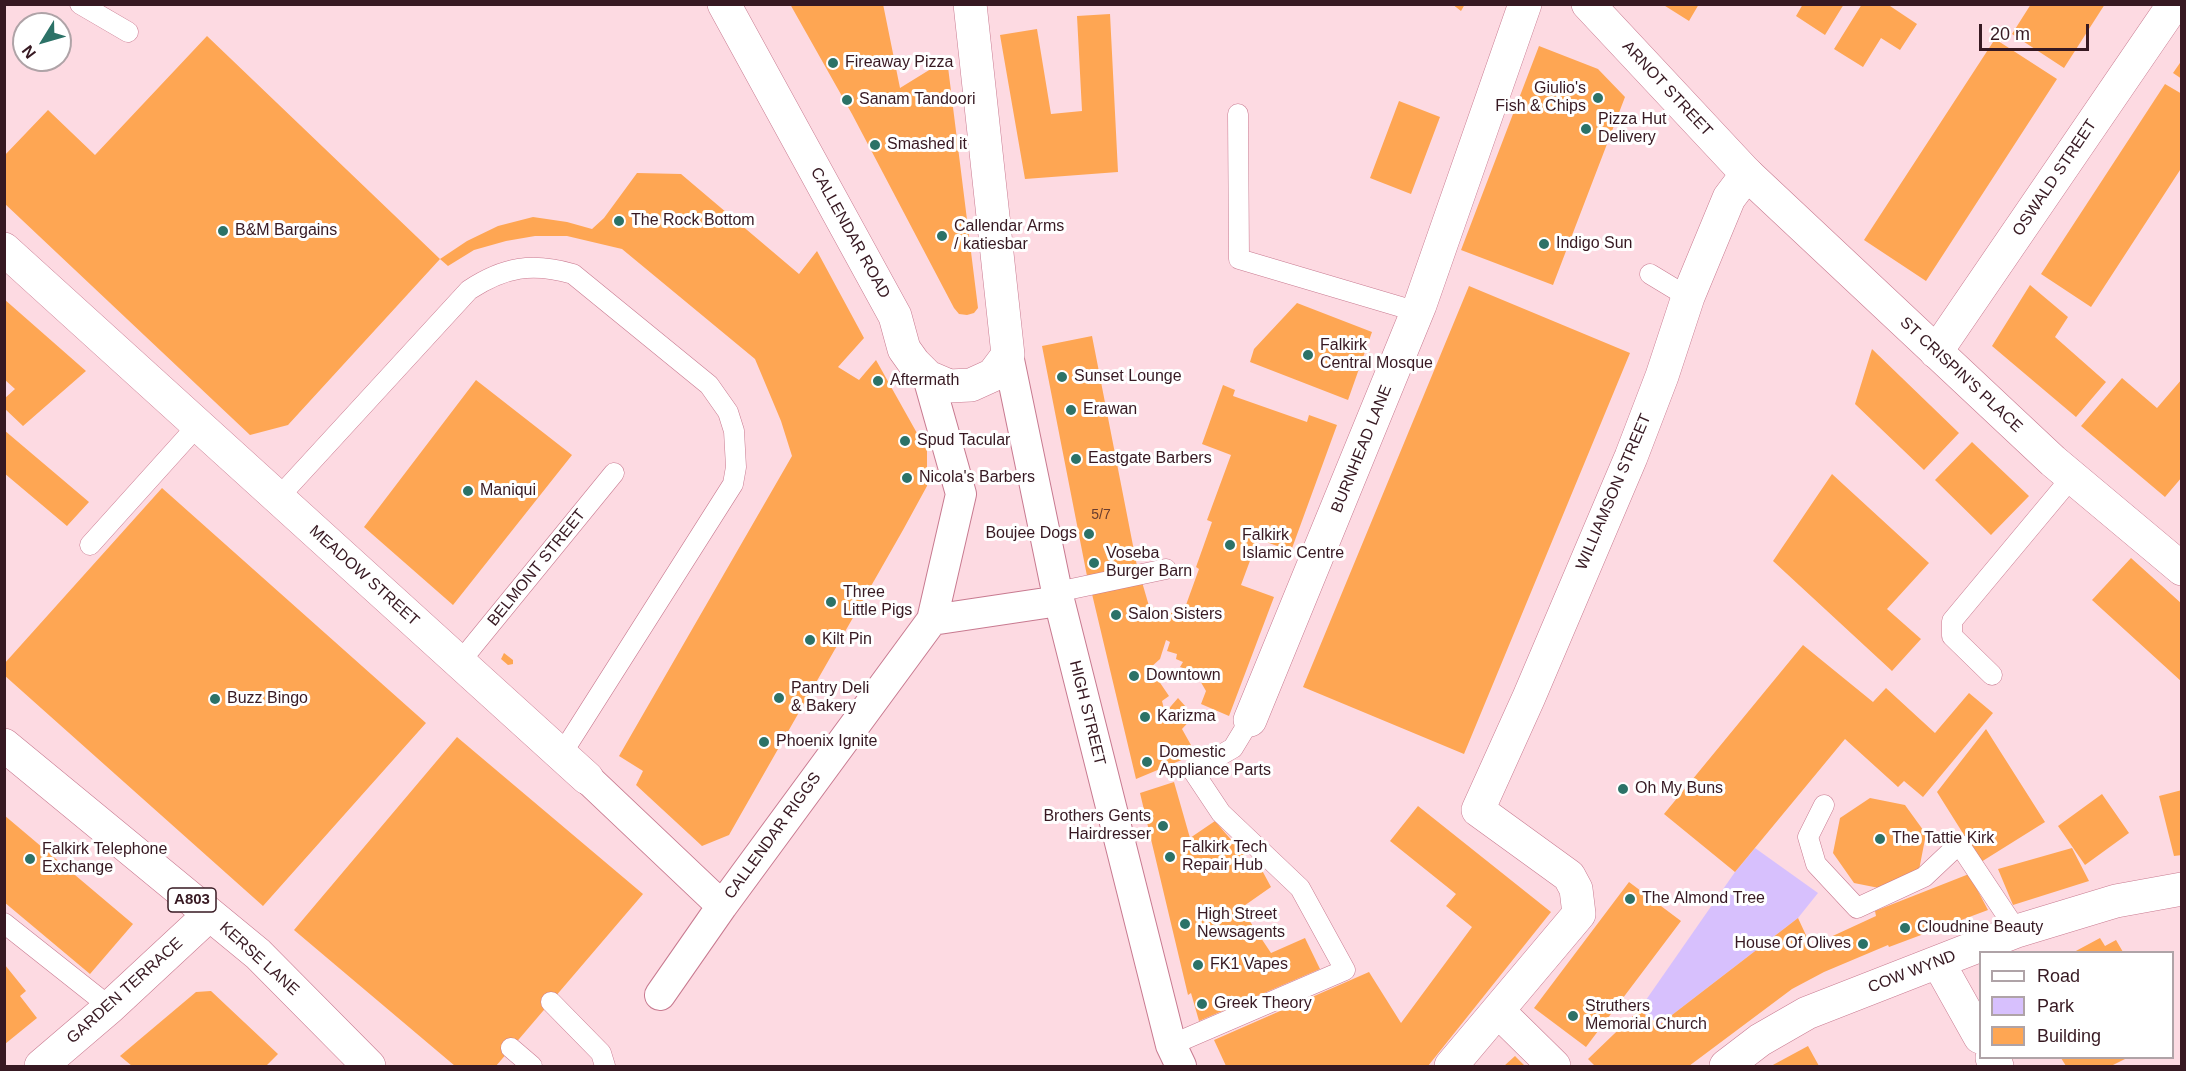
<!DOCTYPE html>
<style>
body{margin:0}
#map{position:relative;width:2186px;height:1071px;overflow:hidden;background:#fddae2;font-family:Arial,sans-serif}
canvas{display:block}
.frame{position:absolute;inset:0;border:6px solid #371922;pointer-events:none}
.legend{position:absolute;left:1979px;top:951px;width:195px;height:108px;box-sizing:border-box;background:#fff;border:2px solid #afa3a7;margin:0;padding:8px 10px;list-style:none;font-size:18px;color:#371922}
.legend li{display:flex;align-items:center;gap:12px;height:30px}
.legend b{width:30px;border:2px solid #afa3a7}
.north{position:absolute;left:12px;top:12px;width:60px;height:60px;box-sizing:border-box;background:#fff;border:2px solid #afa3a7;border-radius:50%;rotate:233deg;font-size:16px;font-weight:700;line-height:24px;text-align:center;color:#371922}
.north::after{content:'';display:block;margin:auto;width:21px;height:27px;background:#2c7267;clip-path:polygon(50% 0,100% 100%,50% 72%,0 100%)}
.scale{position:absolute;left:1979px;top:24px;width:110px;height:27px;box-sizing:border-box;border:3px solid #371922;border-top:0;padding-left:8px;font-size:18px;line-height:21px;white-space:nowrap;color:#371922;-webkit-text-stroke:4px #fff;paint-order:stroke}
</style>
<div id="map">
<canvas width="2186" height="1071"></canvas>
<div class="frame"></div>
<ul class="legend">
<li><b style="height:8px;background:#fff"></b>Road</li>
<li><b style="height:16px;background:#d7c0fd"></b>Park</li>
<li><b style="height:16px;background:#fea653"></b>Building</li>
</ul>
<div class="north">N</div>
<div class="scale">20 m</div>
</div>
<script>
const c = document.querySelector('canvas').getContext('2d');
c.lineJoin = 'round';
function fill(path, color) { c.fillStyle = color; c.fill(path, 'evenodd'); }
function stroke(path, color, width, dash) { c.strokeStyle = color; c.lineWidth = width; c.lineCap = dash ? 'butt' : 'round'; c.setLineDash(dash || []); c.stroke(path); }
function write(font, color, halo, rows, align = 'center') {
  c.font = font + ' Arial,sans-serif'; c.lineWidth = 6; c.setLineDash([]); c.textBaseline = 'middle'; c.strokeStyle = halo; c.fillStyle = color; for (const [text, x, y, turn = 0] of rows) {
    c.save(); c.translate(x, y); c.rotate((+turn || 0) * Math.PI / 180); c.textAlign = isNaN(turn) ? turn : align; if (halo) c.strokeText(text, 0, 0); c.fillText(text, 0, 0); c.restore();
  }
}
const green = new Path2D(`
 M1755,848L1818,893L1798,918L1659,1025L1639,1010L1735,872Z`);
const building = new Path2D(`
 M790,4H883L900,88L947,59L978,308L974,313L967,315L959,314L954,308L852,114Z
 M1452,4H1465L1461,11Z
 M1662,4H1699L1689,21Z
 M1803,4H1844L1825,35L1796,16Z
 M1862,4H1887L1917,24L1900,50L1881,38L1863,67L1834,49Z
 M2031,4H2105L2064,68L2012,34Z
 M1110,14L1118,172L1025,179L1000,35L1037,29L1051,114L1082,111L1077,16Z
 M207,36L440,259L288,425L250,435L4,203V156L48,110L95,155Z
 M1995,39L2057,79L1926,281L1864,240Z
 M1539,46L1598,69L1625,97L1553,285L1461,250Z
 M2182,60V79L2173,73Z
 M2165,84L2182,94V167L2091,307L2041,274Z
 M1399,101L1440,117L1411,194L1370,178Z
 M637,173L681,174L799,274L817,251L864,338L838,367L859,380L876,360L927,451V486L903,530L729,835L702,846L636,785L643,771L619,756L792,456L781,421L755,359L622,249L567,236H535L506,241L474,250L448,266L440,259L467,241L498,226L533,217L567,222L592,229L604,218Z
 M2030,285L2068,317L2055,337L2106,382L2076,417L1992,346Z
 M1469,286L1630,353L1464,754L1303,687Z
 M4,299L86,371L23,426L4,408V399L15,389L4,379Z
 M1297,303L1372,332L1348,400L1250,362L1254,349Z
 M1092,336L1137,566L1087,576L1042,346Z
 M1872,349L1959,433L1924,470L1855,404Z
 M2122,378L2157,408L2182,379V477L2165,497L2081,426Z
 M476,380L572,455L453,605L364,527Z
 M1223,385L1235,390L1233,396L1307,422L1309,415L1337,425L1291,551L1258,539L1241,585L1274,597L1229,716L1201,704L1206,691L1195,672L1180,667L1183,662L1176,659L1177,654L1167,651L1170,642L1166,640L1160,659L1150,668L1169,696L1162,701L1165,713L1178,698L1194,716L1182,729L1196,754L1136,779L1092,594L1142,582L1149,606L1182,616L1199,569L1196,567L1212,522L1207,520L1231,455L1202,444Z
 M4,430L89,502L67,526L4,473Z
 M1972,442L2029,496L1991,535L1935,480Z
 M1832,474L1929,563L1887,609L1921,639L1892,671L1773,561Z
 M162,488L426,723L263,906L4,675V664Z
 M2131,558L2182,604V682L2092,600Z
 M1803,645L1873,702L1886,688L1935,733L1969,693L1993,713L1923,797L1904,781L1898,787L1845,739L1735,872L1664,814Z
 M504,653L513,660V664L508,665L501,659Z
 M1986,729L2045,822L1981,862L1937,792Z
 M457,737L643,894L496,1066H455L294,930Z
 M1174,782L1190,838L1215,821L1252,864L1257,861L1271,887L1241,908L1271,953L1305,938L1320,969L1199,1021L1191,993L1188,995L1140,793Z
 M2182,790V855L2174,856L2159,796Z
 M2102,794L2129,833L2085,865L2058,826Z
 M1870,798L1905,805L1926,834L1919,870L1889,890L1854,883L1833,853L1840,818Z
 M1418,806L1551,912L1428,1066H1226L1214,1040L1369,972L1401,1023L1472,927L1446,906L1456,894L1390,841Z
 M4,815L133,924L90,974L4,902Z
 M2072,848L2089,881L2013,905L1998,869Z
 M1969,874L1988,910L1889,947L1888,945L1824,972L1792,989L1689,1066H1595L1588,1059L1639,1010L1659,1025L1798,918L1811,946L1876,916L1875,911Z
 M1629,882L1681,921L1586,1047L1534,1008Z
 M2100,938L2105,946L2116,940L2123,952H2074Z
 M5,965L26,991L20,996L37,1018L5,1044Z
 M211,991L278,1054L266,1066H132L120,1056L196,992Z
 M1808,1046L1819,1066H1771Z
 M1515,1056L1525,1066H1504Z
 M2061,1058H2127L2111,1066H2066Z`);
const service = new Path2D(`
 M80,4L128,32
 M1238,114L1239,259L1418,312
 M1650,274L1688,297
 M278,498L469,290C504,267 532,262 573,274L709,385L728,412L734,431L736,467L733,484L561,755
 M90,545L198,425
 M1057,592L1166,569
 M459,663L614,473
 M1992,675L1952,636V621L2072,477
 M1824,805L1808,837L1816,864L1857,908L1924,877L1959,844L2017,931
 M4,923L110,1007
 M551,1002L601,1053L605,1066
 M1171,1045L1345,970L1300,888L1221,813L1193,771L1233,748L1250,720
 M511,1048L532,1066`);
const pedestrian = new Path2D(`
 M1008,355L1057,592L1171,1045L1181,1066
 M932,620L1059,601
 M587,778L722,906
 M660,995L722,906L932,620L961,494L928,377`);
const minor = new Path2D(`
 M724,4L895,316L904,349L914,363L928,377L949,386L971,385L993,375L1008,355L970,4
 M4,249L587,778
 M1936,352L2174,4
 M1250,720L1420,305L1525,4
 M1938,962L1980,1037
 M1498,1011L1554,1066
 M1992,1058L1997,1066
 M41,1066L110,1007L209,915
 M1451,1066L1579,914L1576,889L1569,876L1478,810L1529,697L1631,457L1662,376L1688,297L1729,198L1747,174
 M1726,1066L1760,1040L1807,1013L2017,931L2116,901L2182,889`);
const secondary = new Path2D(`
 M1588,4L1747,174L2053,461L2182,569`);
const primary = new Path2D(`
 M4,745L258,954L369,1066`);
const markers = [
 [833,63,6,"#2c7267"],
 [1598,98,6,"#2c7267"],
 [847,100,6,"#2c7267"],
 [1586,129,6,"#2c7267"],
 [875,145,6,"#2c7267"],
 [619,221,6,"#2c7267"],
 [223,231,6,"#2c7267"],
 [942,236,6,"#2c7267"],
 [1544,244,6,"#2c7267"],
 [1308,355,6,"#2c7267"],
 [1062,377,6,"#2c7267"],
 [878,381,6,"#2c7267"],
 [1071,410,6,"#2c7267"],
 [905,441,6,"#2c7267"],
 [1076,459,6,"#2c7267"],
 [907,478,6,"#2c7267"],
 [468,491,6,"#2c7267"],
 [1089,534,6,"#2c7267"],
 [1230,545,6,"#2c7267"],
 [1094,563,6,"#2c7267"],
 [831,602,6,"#2c7267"],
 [1116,615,6,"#2c7267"],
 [810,640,6,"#2c7267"],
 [1134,676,6,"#2c7267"],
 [779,698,6,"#2c7267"],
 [215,699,6,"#2c7267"],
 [1145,717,6,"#2c7267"],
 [764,742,6,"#2c7267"],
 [1147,762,6,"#2c7267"],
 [1623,789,6,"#2c7267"],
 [1163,826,6,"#2c7267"],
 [1880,839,6,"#2c7267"],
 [1170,857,6,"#2c7267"],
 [30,859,6,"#2c7267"],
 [1630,899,6,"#2c7267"],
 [1185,924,6,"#2c7267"],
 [1905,928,6,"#2c7267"],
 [1863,944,6,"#2c7267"],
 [1198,965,6,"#2c7267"],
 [1202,1004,6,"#2c7267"],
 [1573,1016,6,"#2c7267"]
];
const numberNames = [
 ["5/7",1101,515]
];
const shields = [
 [192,900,48]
];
const shieldNames = [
 ["A803",192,900]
];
const poiNames = [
 ["Fireaway Pizza",845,63],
 ["Giulio's",1586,89,"right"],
 ["Fish & Chips",1586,107,"right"],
 ["Sanam Tandoori",859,100],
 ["Pizza Hut",1598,120],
 ["Delivery",1598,138],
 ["Smashed it",887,145],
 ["The Rock Bottom",631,221],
 ["Callendar Arms",954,227],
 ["/ katiesbar",954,245],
 ["B&M Bargains",235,231],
 ["Indigo Sun",1556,244],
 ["Falkirk",1320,346],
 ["Central Mosque",1320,364],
 ["Sunset Lounge",1074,377],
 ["Aftermath",890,381],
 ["Erawan",1083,410],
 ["Spud Tacular",917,441],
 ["Eastgate Barbers",1088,459],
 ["Nicola's Barbers",919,478],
 ["Maniqui",480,491],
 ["Boujee Dogs",1077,534,"right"],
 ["Falkirk",1242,536],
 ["Islamic Centre",1242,554],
 ["Voseba",1106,554],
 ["Burger Barn",1106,572],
 ["Three",843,593],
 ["Little Pigs",843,611],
 ["Salon Sisters",1128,615],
 ["Kilt Pin",822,640],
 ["Downtown",1146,676],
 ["Pantry Deli",791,689],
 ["& Bakery",791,707],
 ["Buzz Bingo",227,699],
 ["Karizma",1157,717],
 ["Phoenix Ignite",776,742],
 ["Domestic",1159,753],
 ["Appliance Parts",1159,771],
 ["Oh My Buns",1635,789],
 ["Brothers Gents",1151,817,"right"],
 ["Hairdresser",1151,835,"right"],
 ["The Tattie Kirk",1892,839],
 ["Falkirk Tech",1182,848],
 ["Repair Hub",1182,866],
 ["Falkirk Telephone",42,850],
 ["Exchange",42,868],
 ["The Almond Tree",1642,899],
 ["High Street",1197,915],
 ["Newsagents",1197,933],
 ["Cloudnine Beauty",1917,928],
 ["House Of Olives",1851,944,"right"],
 ["FK1 Vapes",1210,965],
 ["Greek Theory",1214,1004],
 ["Struthers",1585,1007],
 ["Memorial Church",1585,1025]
];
const streetNames = [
 ["ARNOT STREET",1667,89,47],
 ["OSWALD STREET",2055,178,-56],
 ["CALLENDAR ROAD",850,233,61],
 ["ST CRISPIN'S PLACE",1961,375,43],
 ["BURNHEAD LANE",1362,449,-68],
 ["WILLIAMSON STREET",1614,492,-67],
 ["BELMONT STREET",537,568,-51],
 ["MEADOW STREET",364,576,42],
 ["HIGH STREET",1087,713,76],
 ["CALLENDAR RIGGS",773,836,-54],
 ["KERSE LANE",259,959,42],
 ["COW WYND",1912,972,-21],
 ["GARDEN TERRACE",125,991,-42]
];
fill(green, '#d7c0fd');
fill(building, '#fea653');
stroke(service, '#c87a90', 21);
stroke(pedestrian, '#c87a90', 32);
stroke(minor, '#c87a90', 34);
stroke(secondary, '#c87a90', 34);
stroke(primary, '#c87a90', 34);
stroke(service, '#fff', 20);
stroke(pedestrian, '#fff', 30);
stroke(minor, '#fff', 33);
stroke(secondary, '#fff', 33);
stroke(primary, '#fff', 33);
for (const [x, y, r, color] of markers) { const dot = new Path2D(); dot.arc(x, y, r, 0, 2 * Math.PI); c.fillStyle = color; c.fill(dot); stroke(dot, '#fff', 2); }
write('14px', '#693c2e', null, numberNames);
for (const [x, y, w] of shields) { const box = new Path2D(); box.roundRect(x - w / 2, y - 12, w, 24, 4.5); c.fillStyle = '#fff'; c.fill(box); stroke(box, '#371922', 1.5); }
write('bold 15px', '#371922', null, shieldNames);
write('16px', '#371922', '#fff', poiNames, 'left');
write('16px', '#371922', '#fff', streetNames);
</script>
